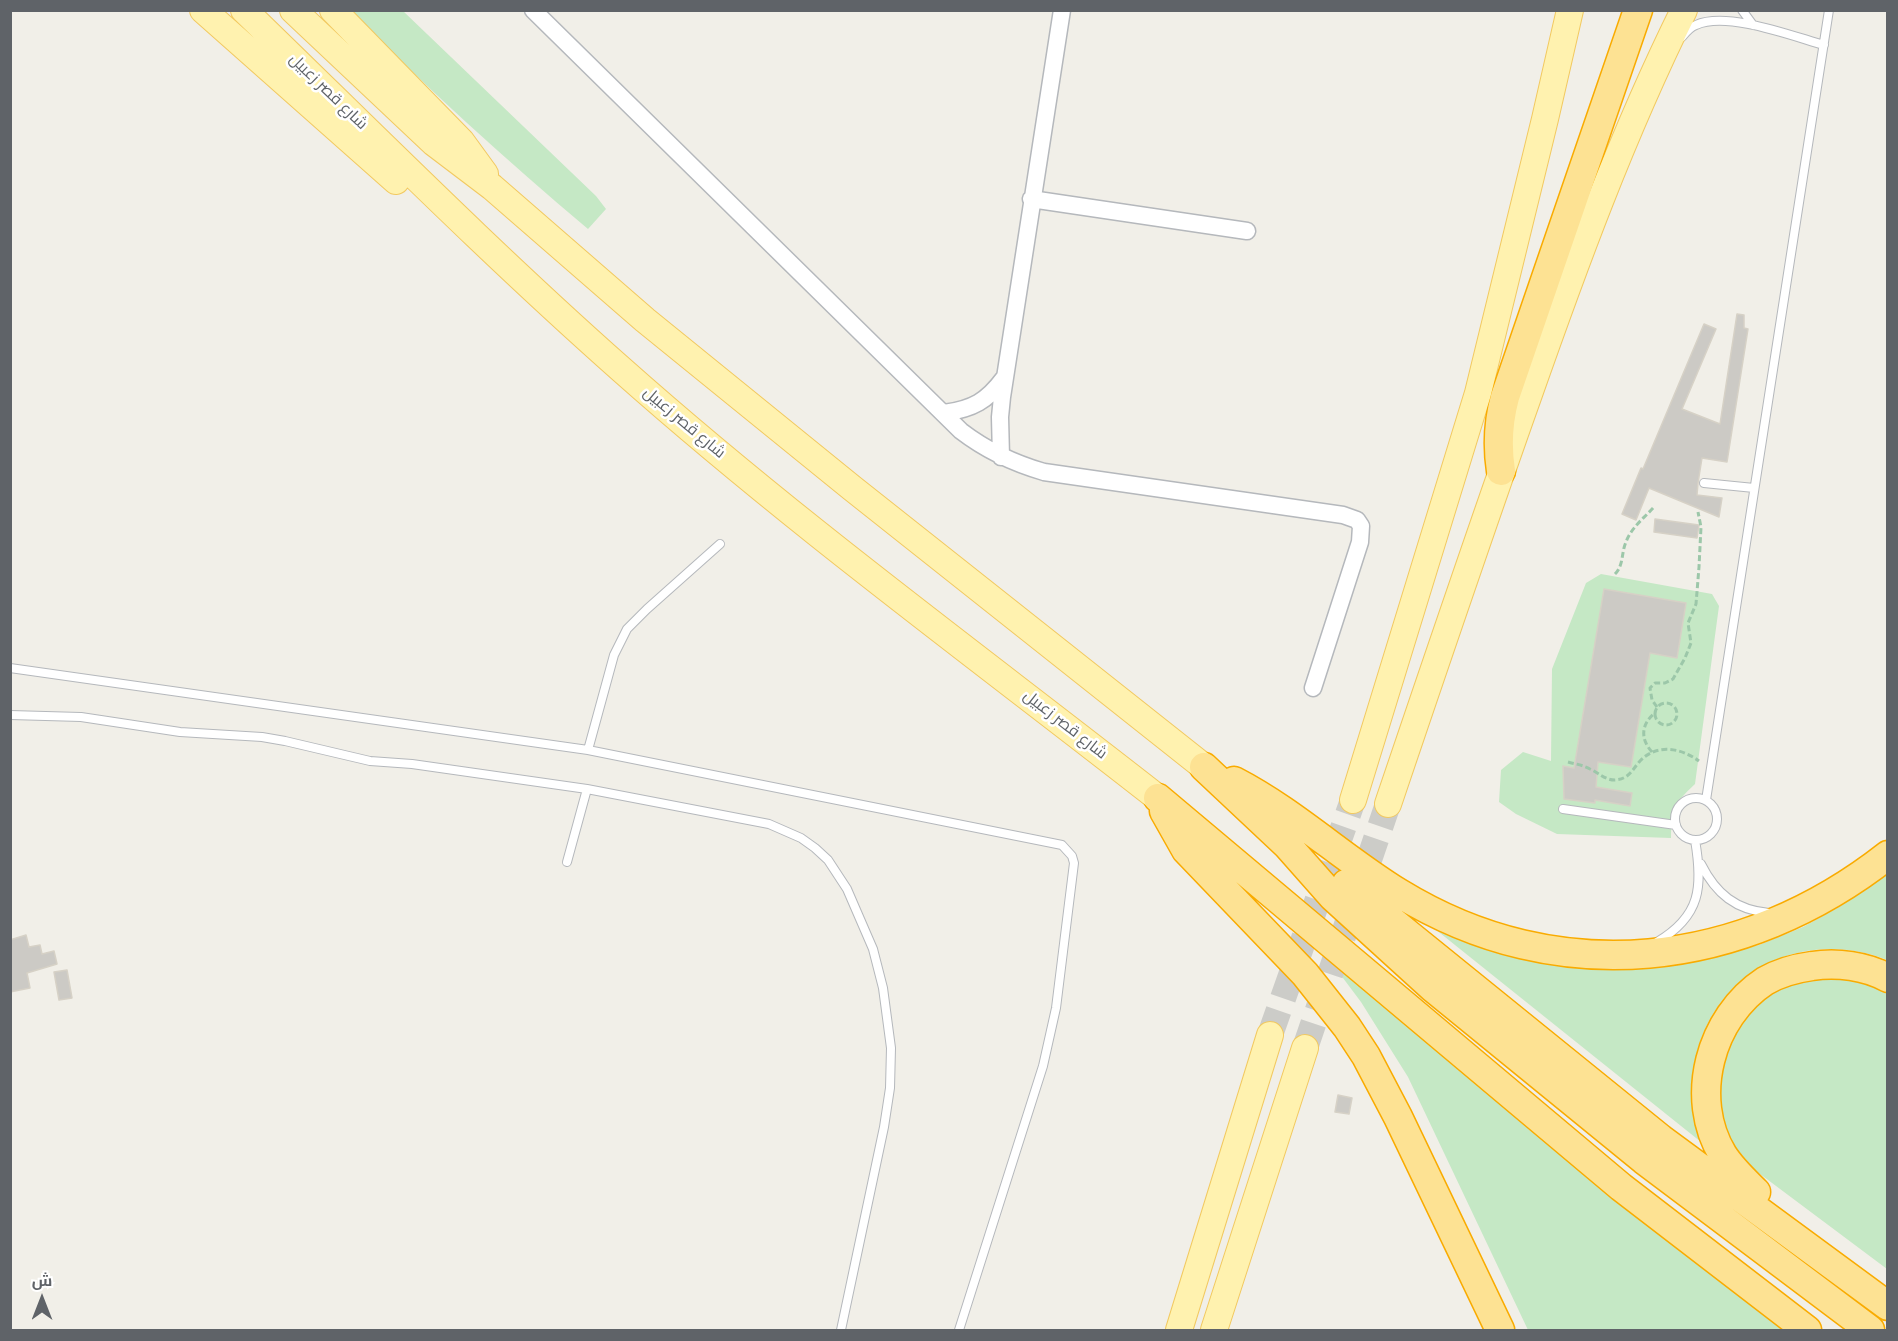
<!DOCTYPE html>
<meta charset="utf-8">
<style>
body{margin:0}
#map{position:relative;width:1898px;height:1341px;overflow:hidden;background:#f1efe8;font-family:"Varela Round",Cairo,sans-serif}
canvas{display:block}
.frame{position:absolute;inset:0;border:12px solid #5f6368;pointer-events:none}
.north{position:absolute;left:12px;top:1269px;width:60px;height:60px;-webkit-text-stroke:4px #fff;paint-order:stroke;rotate:0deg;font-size:16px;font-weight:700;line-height:24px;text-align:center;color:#5f6368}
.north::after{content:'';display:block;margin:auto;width:21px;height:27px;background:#5f6368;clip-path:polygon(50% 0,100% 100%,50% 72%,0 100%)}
</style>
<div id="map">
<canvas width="1898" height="1341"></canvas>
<div class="frame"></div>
<div class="north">ش</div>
</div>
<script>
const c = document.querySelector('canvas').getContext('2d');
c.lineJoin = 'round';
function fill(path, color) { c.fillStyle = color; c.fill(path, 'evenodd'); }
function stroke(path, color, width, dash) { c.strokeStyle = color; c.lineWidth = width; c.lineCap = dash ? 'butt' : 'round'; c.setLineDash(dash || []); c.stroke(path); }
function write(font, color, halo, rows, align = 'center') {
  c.font = font + ' "Varela Round",Cairo,sans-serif'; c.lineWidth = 5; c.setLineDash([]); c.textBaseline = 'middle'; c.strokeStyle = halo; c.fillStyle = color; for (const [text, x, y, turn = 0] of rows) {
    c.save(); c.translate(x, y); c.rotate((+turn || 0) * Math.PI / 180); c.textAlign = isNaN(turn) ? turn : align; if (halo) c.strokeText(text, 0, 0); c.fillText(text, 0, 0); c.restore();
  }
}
const green = new Path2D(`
 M350,11H403L596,196L606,209L588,229C506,160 426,87 350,11Z
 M1601,574L1712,594L1719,606L1695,784C1673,805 1672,807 1671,838L1557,834L1516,814L1499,802L1501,770L1523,752L1551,761L1552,669L1586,583Z
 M1887,871V960C1801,926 1707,974 1694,1069C1691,1094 1697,1117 1701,1142L1420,917L1710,957L1759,945L1803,927L1839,907Z
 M1331,962L1568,1160L1788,1330H1528L1408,1077L1361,1002Z
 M1827,973L1887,989V1269L1756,1171L1733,1145L1720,1120L1719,1055L1729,1028L1775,985Z`);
const building = new Path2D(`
 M1737,314L1744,315V328L1748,329L1727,462L1702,458L1698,483L1697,495L1722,498L1719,517L1649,488L1636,520L1622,514L1641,468L1643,469L1704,324L1716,329L1682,409L1720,424Z
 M1655,519L1699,525L1697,538L1654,532Z
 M1604,589L1686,603L1677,658L1650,653L1631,767L1598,762L1596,787L1632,793L1630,806L1595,800V803L1564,799L1563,766L1574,768Z
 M26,935L29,947L40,945L42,954L54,951L57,964L27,973L30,988L10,992V940Z
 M67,970L72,998L59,1000L54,972Z
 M1338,1095L1352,1098L1349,1114L1335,1112Z`);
const primaryTunnel = new Path2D(`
 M1270,1035L1353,800
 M1305,1048L1388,804`);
const path = new Path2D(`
 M1615,574C1624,565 1621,553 1626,542C1631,528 1644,518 1654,507
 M1655 714a11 11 0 1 1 22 0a11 11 0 1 1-22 0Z
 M1657,707L1652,700L1650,688L1655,683H1665L1673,679L1685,658L1691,643L1688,623L1696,604L1699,567L1701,527L1698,512
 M1652,752C1640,739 1641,724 1655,713
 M1568,762C1575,764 1583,765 1590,769C1599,773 1605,780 1615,780C1629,779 1632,770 1640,761C1657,743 1681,748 1699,761`);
const lane = new Path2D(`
 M1742,10L1753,25
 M1682,37C1686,32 1690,27 1696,25C1727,11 1792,36 1824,45
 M1704,483L1754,488
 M10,668L588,750L1062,845L1072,856L1074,863L1056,1008L1043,1066L959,1330
 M10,715L81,717L180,732L262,737L285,741L370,761L412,764L587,789L769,824L801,838L815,848L828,860L847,889L873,949L883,988L891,1048L890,1088L884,1127L841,1330
 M588,750L614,655L627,629L647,609L720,544
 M1675 819a21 21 0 1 1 42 0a21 21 0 1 1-42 0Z
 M1706,800L1829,10
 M1563,809L1676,825
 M567,862L587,789
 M1701,864C1716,894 1736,910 1769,913
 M1657,942C1701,916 1703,887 1695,840`);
const street = new Path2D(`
 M533,10L961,431C987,451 1013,463 1044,472L1343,515L1357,520L1361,526L1360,542L1313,688
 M1031,199L1247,231
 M944,413C973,409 987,401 1004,378
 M1001,457L1000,417L1002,397L1062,10`);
const primary = new Path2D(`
 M203,10L396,181
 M244,10C369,131 492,255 622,370C793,522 978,657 1158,798
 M293,10L434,143L492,187L645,320L852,488L1204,767
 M333,10L461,141L485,174
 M1353,800L1478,393L1545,119L1570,10
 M1388,804C1434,668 1480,532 1528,397C1574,266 1622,135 1684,10
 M1179,1330L1270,1035
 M1214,1330L1305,1048`);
const highway = new Path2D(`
 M1501,471C1497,445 1498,423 1505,397L1638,10
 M1204,767L1287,845L1333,897L1433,988L1644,1160L1870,1330
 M1234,781C1294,812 1342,858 1399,893C1559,991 1743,969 1888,855
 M1158,798L1621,1187L1807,1330
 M1164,811L1186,850L1305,974L1347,1027L1366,1056L1398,1117L1500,1330
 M1346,884L1661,1139L1888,1306
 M1756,1192C1744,1180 1732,1169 1723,1155C1688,1098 1710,1017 1765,981C1779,973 1797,968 1812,966C1837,962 1866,966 1888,978`);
const streetNames = [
 ["شارع قصر زعبيل",328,92,44],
 ["شارع قصر زعبيل",684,423,40],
 ["شارع قصر زعبيل",1065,725,38]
];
fill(green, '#c5e8c5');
fill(building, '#cccac5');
stroke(building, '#d6d1c6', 1.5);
stroke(primaryTunnel, '#ccccc8', 26, [26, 13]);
stroke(lane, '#b5b8bc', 10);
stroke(street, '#b5b8bc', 19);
stroke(primary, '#f2c960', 28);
stroke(highway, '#f9ab00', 31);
stroke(path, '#9cc7a9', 3, [6, 3]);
stroke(lane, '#fff', 8);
stroke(street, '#fff', 16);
stroke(primary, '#fff2af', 26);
stroke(highway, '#fde293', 28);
write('16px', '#5f6368', '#fff', streetNames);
</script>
